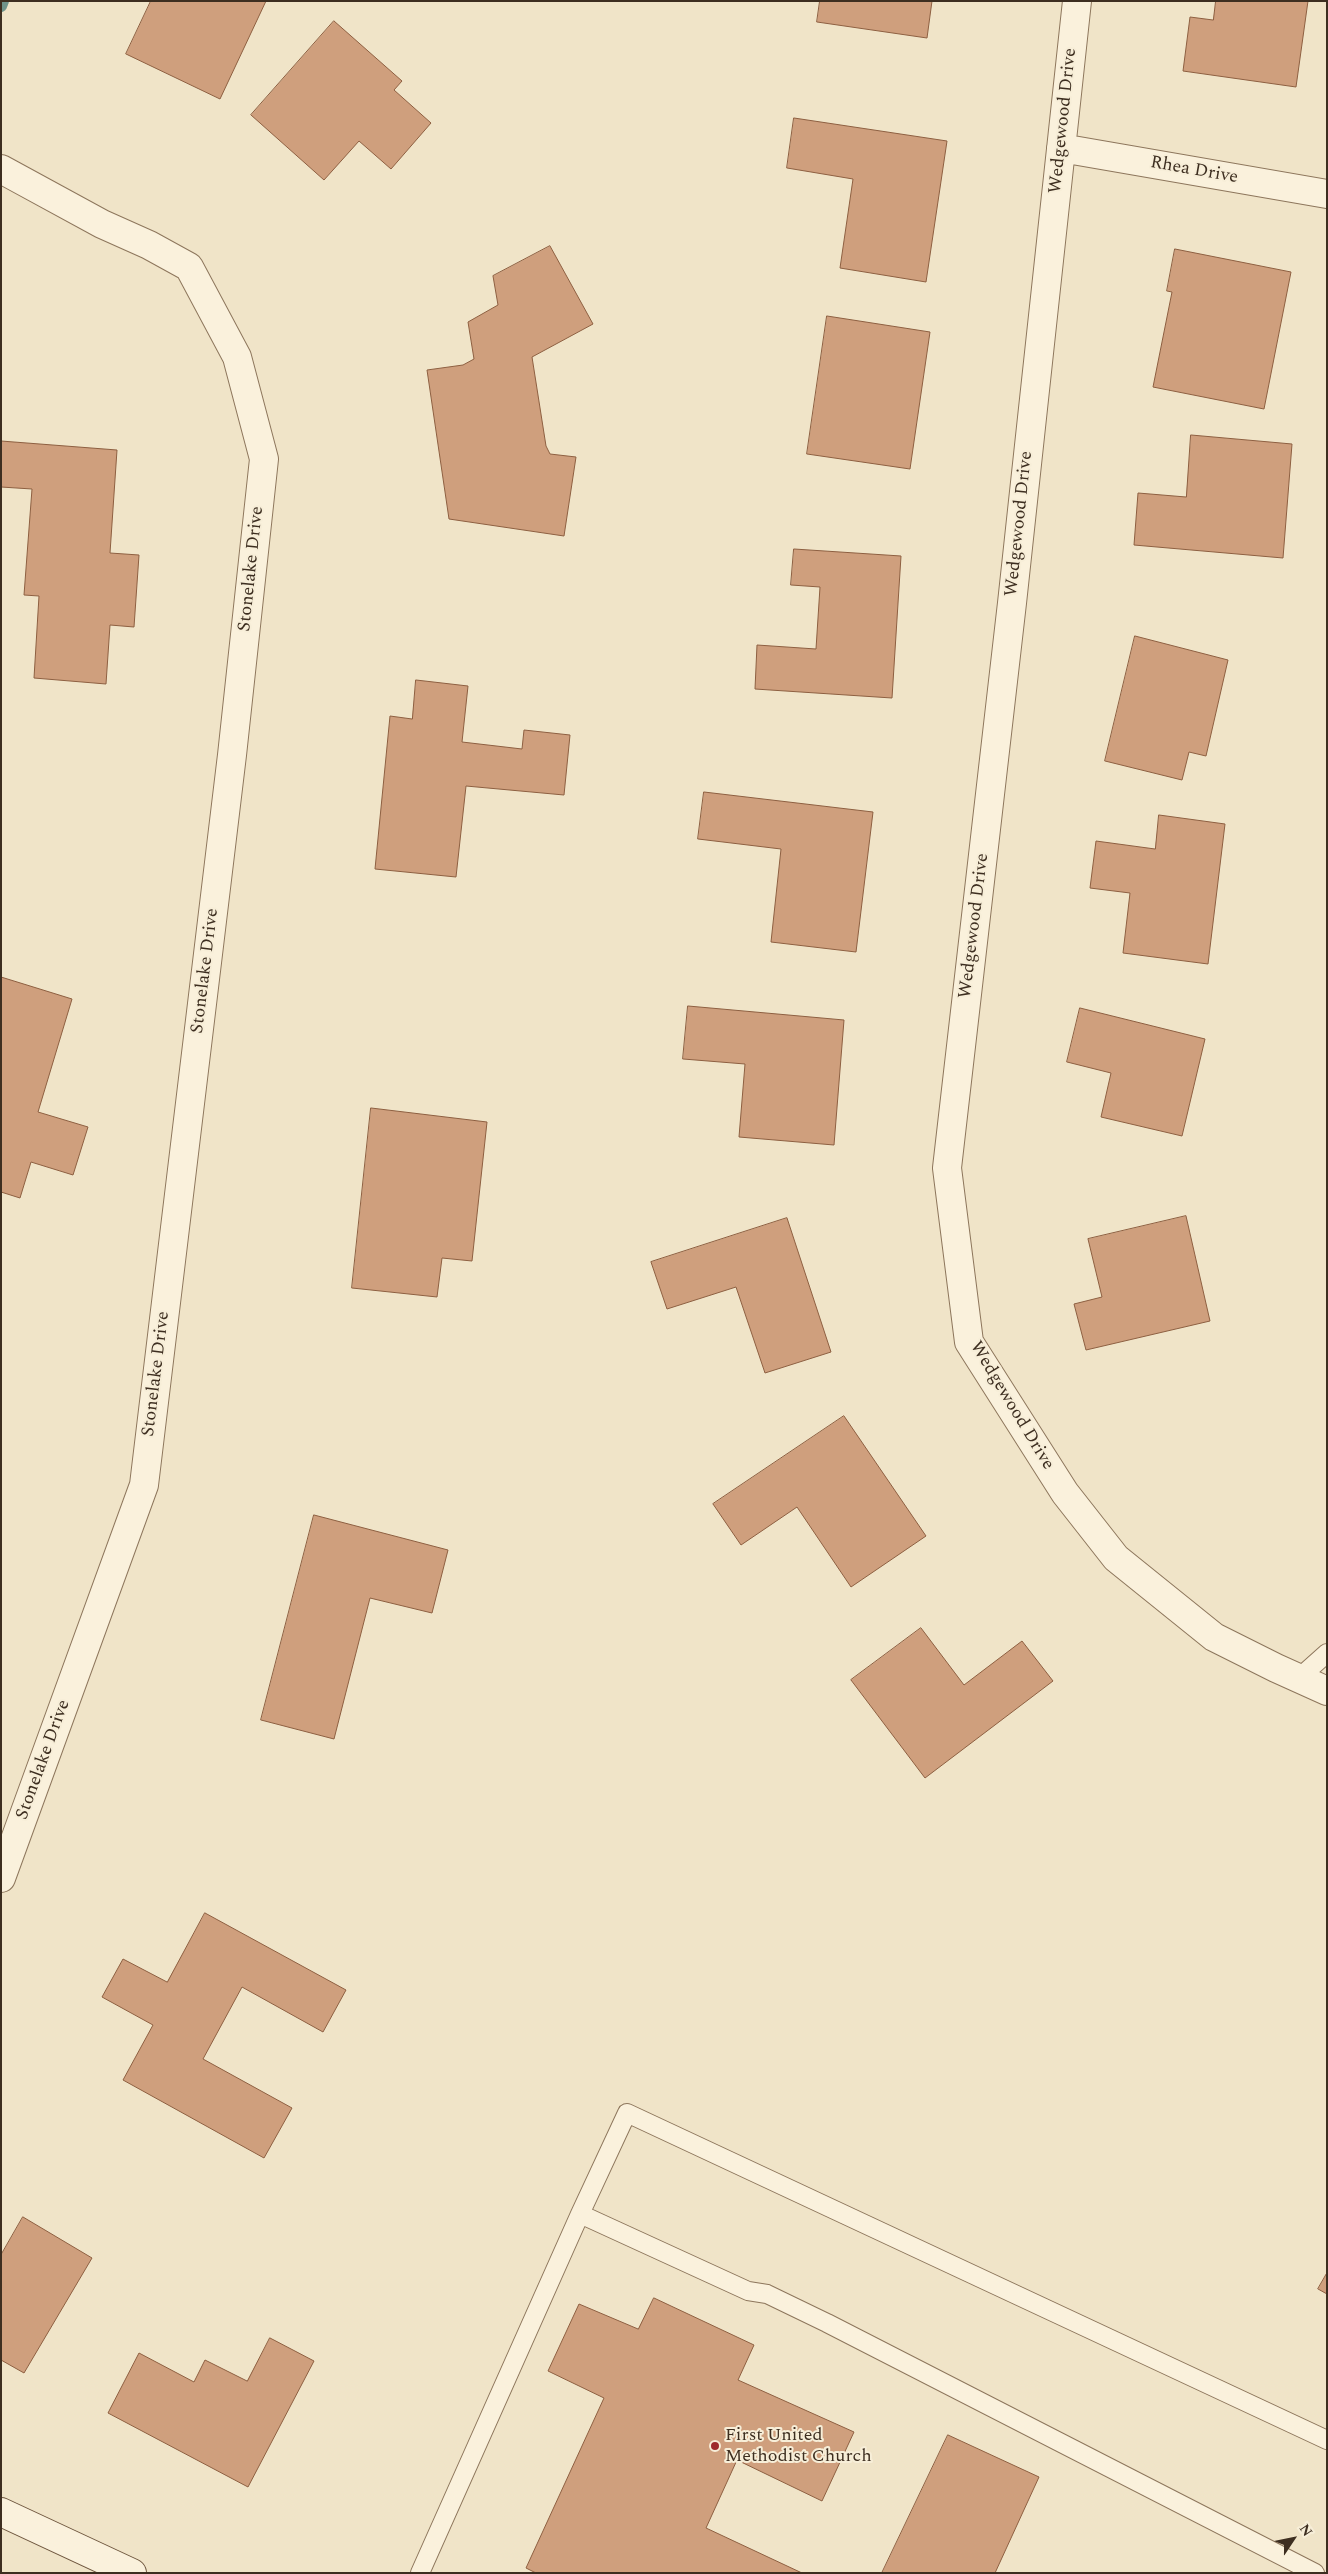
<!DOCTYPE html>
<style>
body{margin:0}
#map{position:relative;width:1328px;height:2574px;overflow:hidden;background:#f0e4c8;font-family:Spectral,serif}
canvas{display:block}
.frame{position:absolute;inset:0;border:2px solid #3d2e20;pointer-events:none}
.north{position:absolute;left:1268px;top:2514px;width:50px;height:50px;-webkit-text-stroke:4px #f7eed8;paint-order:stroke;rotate:56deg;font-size:14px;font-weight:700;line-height:20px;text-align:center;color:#3d2e20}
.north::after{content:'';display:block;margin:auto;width:18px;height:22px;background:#3d2e20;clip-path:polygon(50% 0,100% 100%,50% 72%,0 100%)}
</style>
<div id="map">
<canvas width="1328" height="2574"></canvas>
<div class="frame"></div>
<div class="north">N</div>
</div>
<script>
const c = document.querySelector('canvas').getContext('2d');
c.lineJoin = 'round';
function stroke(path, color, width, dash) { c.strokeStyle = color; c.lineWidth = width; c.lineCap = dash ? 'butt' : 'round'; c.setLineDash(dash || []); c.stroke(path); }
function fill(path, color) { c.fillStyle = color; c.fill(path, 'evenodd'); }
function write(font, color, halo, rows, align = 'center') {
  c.font = font + ' Spectral,serif'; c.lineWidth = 4; c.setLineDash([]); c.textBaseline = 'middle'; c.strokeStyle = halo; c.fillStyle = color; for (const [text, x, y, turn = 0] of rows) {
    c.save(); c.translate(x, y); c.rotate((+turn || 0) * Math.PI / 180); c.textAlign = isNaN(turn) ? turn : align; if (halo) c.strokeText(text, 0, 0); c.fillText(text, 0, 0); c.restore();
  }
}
const stream = new Path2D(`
 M1,6L3,1`);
const building = new Path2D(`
 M151,1H266L220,99L126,54Z
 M820,1H932L927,38L817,22Z
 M1216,1H1308L1296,87L1183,71L1190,17L1213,20Z
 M334,21L402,81L394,90L431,123L391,169L359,141L324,180L251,115Z
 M794,118L947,141L926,282L840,268L853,179L787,168Z
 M550,246L593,324L532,357L546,446L550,454L576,457L564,536L449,519L427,370L463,365L474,359L468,322L498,305L493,276Z
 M1175,249L1291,272L1264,409L1153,387L1172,292L1167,291Z
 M827,316L930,332L910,469L807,454Z
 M1191,435L1292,444L1283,558L1134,545L1138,493L1186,497Z
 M1,441L117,450L110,553L139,555L134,627L110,625L106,684L34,678L39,596L24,595L32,489L1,487Z
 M794,549L901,556L892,698L755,689L757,645L816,649L820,587L791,585Z
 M1135,636L1228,660L1206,756L1189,752L1182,780L1105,761Z
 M416,680L468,686L462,742L522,749L524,730L570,735L564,795L466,786L456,877L375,869L390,716L412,719Z
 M704,792L873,812L856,952L771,942L781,849L698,839Z
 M1159,815L1225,824L1208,964L1123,953L1130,893L1090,888L1096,841L1155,849Z
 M1,977L72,999L38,1112L88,1127L73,1175L31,1162L20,1198L1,1192Z
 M688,1006L844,1020L834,1145L739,1137L745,1064L683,1059Z
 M1080,1008L1205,1039L1182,1136L1101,1117L1111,1073L1067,1062Z
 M371,1108L487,1122L472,1261L442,1258L437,1297L352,1288Z
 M1186,1216L1210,1321L1086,1350L1074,1304L1102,1297L1088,1239Z
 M787,1218L831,1352L765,1373L736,1287L667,1309L651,1262Z
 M844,1416L926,1536L851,1587L797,1507L741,1545L713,1504Z
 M314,1515L448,1550L432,1613L370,1598L334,1739L261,1720Z
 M921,1628L964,1685L1022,1641L1053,1681L925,1778L851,1680Z
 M205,1913L346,1990L323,2032L242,1987L203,2059L292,2108L264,2158L123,2080L153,2025L102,1997L123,1959L167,1982Z
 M23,2217L92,2258L24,2373L1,2360V2255Z
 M1327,2273V2294L1318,2289Z
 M654,2298L754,2345L738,2380L854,2432L822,2501L737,2460L706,2528L802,2573H536L526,2568L604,2398L548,2371L579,2304L638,2329Z
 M270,2338L314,2361L248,2487L108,2413L139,2353L194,2382L205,2360L247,2381Z
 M948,2435L1039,2477L995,2573H882Z`);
const lane = new Path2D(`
 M1299,1678L1327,1653
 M580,2214L748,2291L767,2294L827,2323L1315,2573
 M420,2573L580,2214L627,2113L1327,2440`);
const street = new Path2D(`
 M1077,1L1012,603L947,1168L969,1342L1065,1493L1116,1558L1214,1637L1276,1668L1327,1691
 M1061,148L1327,194
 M1,169L102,224L149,245L189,267L237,357L264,459L232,755L144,1485L1,1878`);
const secondary = new Path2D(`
 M1,2512L132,2573`);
const markers = [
 [715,2446,5,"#9e2a2b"]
];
const streetNames = [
 ["Wedgewood Drive",1064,121,-84],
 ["Rhea Drive",1194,171,10],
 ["Wedgewood Drive",1020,524,-84],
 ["Stonelake Drive",252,569,-84],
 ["Wedgewood Drive",975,926,-83],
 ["Stonelake Drive",206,971,-83],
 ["Stonelake Drive",157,1374,-83],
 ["Wedgewood Drive",1011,1406,59],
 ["Stonelake Drive",44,1760,-70]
];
const poiNames = [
 ["First United",725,2436],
 ["Methodist Church",725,2457]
];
stroke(stream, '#6f938a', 12);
fill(building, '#cf9f7d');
stroke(building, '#8d5f41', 1);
stroke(lane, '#8d765c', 20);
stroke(street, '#8d765c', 30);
stroke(secondary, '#6f573f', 30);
stroke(lane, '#faf1dc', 18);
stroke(street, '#faf1dc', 28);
stroke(secondary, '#faf1dc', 28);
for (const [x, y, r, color] of markers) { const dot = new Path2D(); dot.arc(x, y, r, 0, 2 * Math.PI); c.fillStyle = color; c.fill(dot); stroke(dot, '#f7eed8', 2); }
write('18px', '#3d2e20', '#f7eed8', streetNames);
write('18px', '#3d2e20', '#f7eed8', poiNames, 'left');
</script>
